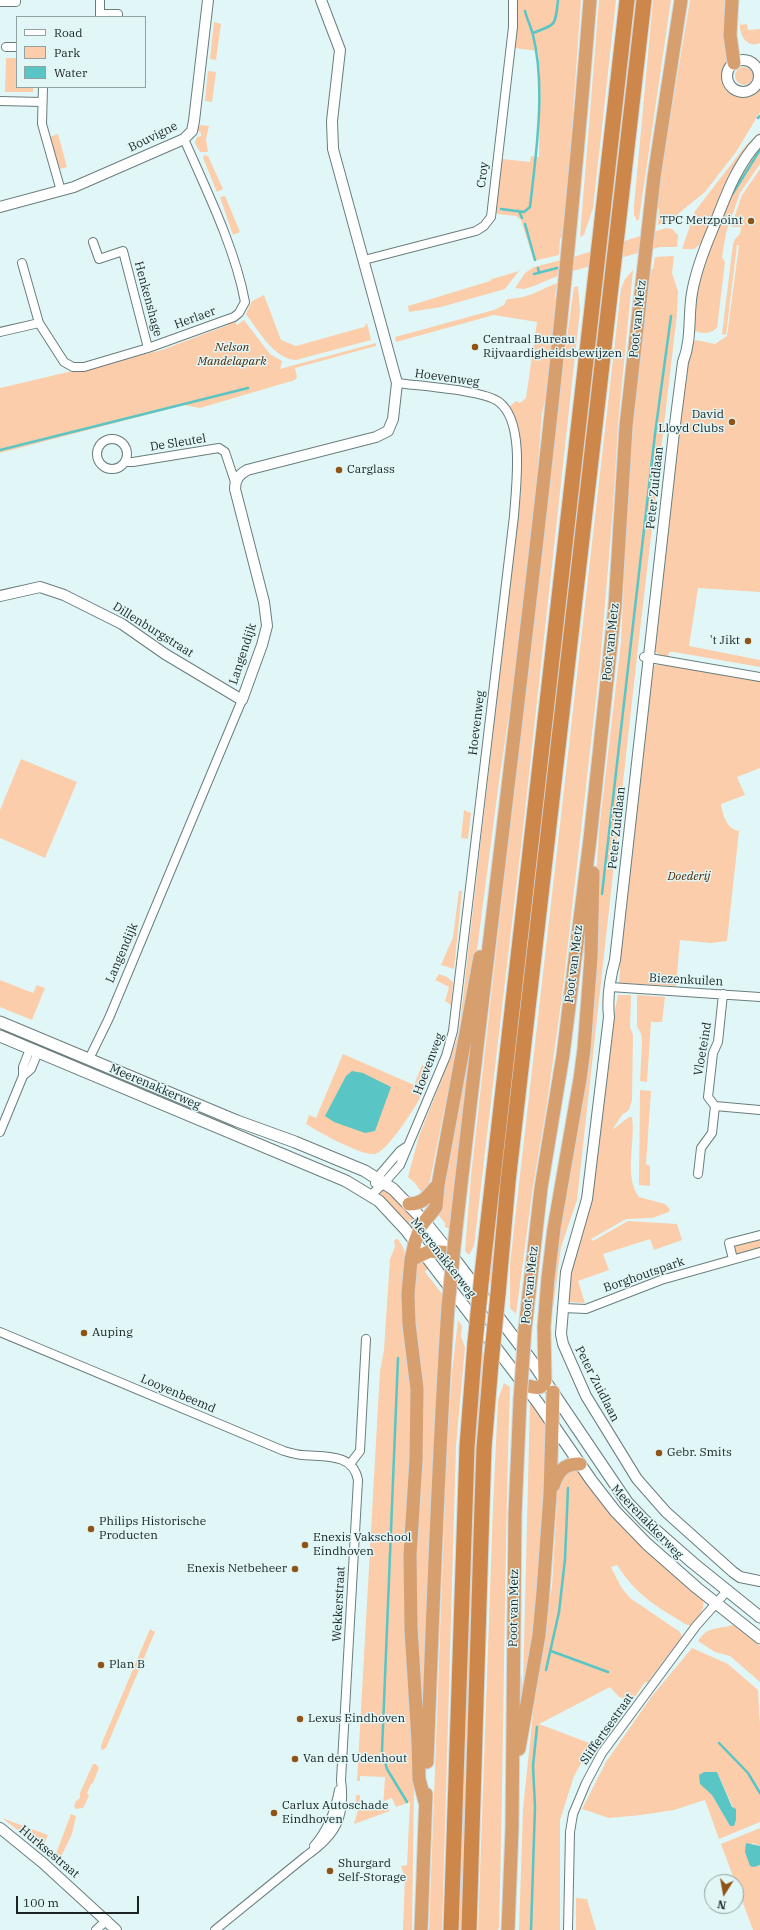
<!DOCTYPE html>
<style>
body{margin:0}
#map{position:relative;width:760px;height:1930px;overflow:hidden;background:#e1f7f7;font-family:"IBM Plex Serif",serif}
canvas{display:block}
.legend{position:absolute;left:16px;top:16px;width:130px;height:72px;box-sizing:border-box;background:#e1f7f7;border:1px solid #92a2a2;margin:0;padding:5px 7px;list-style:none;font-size:12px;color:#1b2323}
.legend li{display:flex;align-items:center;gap:8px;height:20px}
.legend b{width:20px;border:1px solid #92a2a2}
.north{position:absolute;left:704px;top:1874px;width:40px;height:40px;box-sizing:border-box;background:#e1f7f7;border:1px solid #92a2a2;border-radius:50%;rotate:191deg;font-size:11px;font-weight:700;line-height:16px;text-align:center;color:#1b2323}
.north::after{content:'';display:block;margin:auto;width:14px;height:18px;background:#905316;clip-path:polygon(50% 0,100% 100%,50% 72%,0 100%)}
.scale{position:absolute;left:16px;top:1896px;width:123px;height:18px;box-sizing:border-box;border:2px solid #1b2323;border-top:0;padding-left:5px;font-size:12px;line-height:14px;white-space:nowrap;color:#1b2323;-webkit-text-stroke:3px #e1f7f7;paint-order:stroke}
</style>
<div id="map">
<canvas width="760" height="1930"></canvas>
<ul class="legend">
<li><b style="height:5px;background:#fff"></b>Road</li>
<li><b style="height:11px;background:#fbcdaa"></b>Park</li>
<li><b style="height:11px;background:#5ac5c5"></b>Water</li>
</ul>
<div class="north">N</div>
<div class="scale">100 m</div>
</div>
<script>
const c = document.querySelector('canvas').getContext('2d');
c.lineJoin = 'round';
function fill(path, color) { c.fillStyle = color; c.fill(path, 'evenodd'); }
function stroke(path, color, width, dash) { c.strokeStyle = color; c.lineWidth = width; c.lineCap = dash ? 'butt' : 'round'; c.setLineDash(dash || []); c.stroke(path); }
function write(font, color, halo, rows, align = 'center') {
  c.font = font + ' "IBM Plex Serif",serif'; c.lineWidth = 3; c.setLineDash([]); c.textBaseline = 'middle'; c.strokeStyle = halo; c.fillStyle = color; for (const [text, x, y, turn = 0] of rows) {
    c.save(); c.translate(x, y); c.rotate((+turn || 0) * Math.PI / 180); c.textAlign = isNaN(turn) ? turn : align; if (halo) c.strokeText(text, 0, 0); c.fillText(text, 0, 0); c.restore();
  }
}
const green = new Path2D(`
 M517,0H581L564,238H560L559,255L534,261L521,220L516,216L498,214L496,213L502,159L530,162L531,156L539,157L540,76L538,51L515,48L518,20Z
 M599,0H616L593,208L584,235L580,237Z
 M632,0H639L612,228L607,229Z
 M653,0H671L639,219L636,221V217L634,216V206Z
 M690,0H728L729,63C720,77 727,96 745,96C750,96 755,92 760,90V112L736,152L705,192L673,218L658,225L659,210L656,203Z
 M214,22L221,24L216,60L210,59Z
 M740,22L741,25L747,24L748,30L760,29V43C746,49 739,34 740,22Z
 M6,58H17V87H33V92H5Z
 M735 76a9 9 0 1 1 18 0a9 9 0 1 1-18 0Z
 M208,71L216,72L212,102L205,101Z
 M200,125L209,126L206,139L208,152H200L195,143L197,137L201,136V133L197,130Z
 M760,132V135L746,150L702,243L694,249H682L695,211L746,145Z
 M58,134L67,167L60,169L50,137Z
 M760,146V164L740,193L726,233L722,257L725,262L717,328C709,335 700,334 692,329L701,270L734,185Z
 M204,155L208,156L223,189L217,192L203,158Z
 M760,169V592L698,588L689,646L760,660V667L674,652H669L668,658L661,657L654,650L677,432L691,344L696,340L715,344L727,336L739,245H737L726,335L722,334L733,244L735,239L740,234L741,227H731L742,195Z
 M225,196L240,232L233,235L220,197Z
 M666,228L672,229L678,235L677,247H660L562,274L534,286L524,289L515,288L525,273L534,267L573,257Z
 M674,256L672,273L678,291L677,314L637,656L577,1200L561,1247L553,1308L551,1309L595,896L599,831L621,642L631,427L650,269H653L655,257Z
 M633,270L618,425L613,508L600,664L562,996L546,1110L533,1186L516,1314L510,1308V1265L519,1184L621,289L625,279Z
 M519,271L505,289L441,307L409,312L408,306L490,281L492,279Z
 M606,278L493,1286L486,1277L601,279Z
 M557,283L555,298L559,299L550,380L542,413L534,515L518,652L498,789L472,988L454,1073L444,1110L430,1181L428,1187L422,1193L415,1183L408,1177L419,1136L450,1059L459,1032L521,490C520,462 522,432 509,407L516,401L520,403L526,398L537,322L494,315L396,342L395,337L494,310L504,305L507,299C530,298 537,291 557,283Z
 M578,286L580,310L524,820L474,1246L469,1255L465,1251L471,1176L556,416L574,287Z
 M264,295L281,340L296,346L364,327L367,323L371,340L296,360C274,359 258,330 246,314L252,301Z
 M234,320L237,325L244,320L270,354L282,361L280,369L376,343V346L295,368L297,377L295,380L200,408L184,405L0,453V388L162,350L228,325L227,322Z
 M665,663L760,681V768L737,777L745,795L721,804C723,816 727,829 739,831L727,941L711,943L680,940L676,986L619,983L624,911L652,666Z
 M21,759L77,782L45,858L0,838V810Z
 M464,810L471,813L468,839L461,838Z
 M459,891H462L454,969L441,965L453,937Z
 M439,974L447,977L453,982L451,1005L445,1001L449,987L435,980Z
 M0,980L33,993L37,985L45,988L32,1020L0,1007Z
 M478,988L450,1229L445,1227V1223L437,1213Z
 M618,995H631L630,1027L633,1035L632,1100L629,1110L622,1115L612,1130L629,1117H632C636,1142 623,1175 639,1197L665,1204L670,1209L669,1212L652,1218L626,1219L591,1239L593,1241L628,1221L677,1224L682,1240L654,1250L650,1239L603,1254L609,1270L578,1281L585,1303L567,1302L575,1250L586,1220L590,1200L613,1020Z
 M637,995L665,997L662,1022H651L647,1082L640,1081L642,1041L641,1034L637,1026Z
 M343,1054L414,1085L422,1065L432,1069C427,1081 423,1094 416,1105C410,1115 386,1152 375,1154C361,1156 319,1132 306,1124L309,1115L316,1118Z
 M640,1090L651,1091L646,1164L650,1166V1186L639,1185Z
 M382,1188L393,1196L419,1221L413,1230L383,1199L379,1190Z
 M760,1238V1248L737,1254L734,1251V1245Z
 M398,1239L404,1249L405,1256L402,1291L411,1396L414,1791L412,1930H403L405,1878L401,1866L407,1865L410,1802L396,1807L392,1798L384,1801L390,1811L354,1824L358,1810L355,1809L356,1795H360V1806L383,1807L385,1777L360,1776V1781H357L380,1371L384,1350L390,1259L395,1247L394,1240Z
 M421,1259L428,1268L425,1272L443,1295L430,1516L422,1753L412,1588L417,1546L422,1414L414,1302L415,1269L419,1260Z
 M458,1320L462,1326L461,1336L465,1347L456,1446L442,1930H429L447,1446L452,1373Z
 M481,1351L485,1355L463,1930H456L469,1508Z
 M504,1383L510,1387C504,1567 504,1747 499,1928L498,1930H478L493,1507L498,1400Z
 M530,1400L548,1422L537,1629L519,1737V1659L523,1687Z
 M577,1470L628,1531L663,1566L701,1596C708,1608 698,1617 691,1626L685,1624C655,1605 637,1596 617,1565L611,1567L621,1587L630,1598L680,1632L682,1637L647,1683L645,1682L633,1700L619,1697L610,1687L539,1724L592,1744L574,1776L560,1820V1930H519L523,1809L538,1665L544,1626L552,1587L558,1484L564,1471Z
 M733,1625L760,1646V1682L730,1656L715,1652L698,1641C709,1625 716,1630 733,1625Z
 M150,1629L155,1632L106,1748L103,1750L101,1749V1745Z
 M692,1648L728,1664L758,1690L760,1725V1822L719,1839L705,1800L674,1810L641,1815L609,1818L582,1809L606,1762L652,1696ZM717,1772L735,1812L736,1820L730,1826L712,1795Z
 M93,1764H96L99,1768L93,1783L91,1784L87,1793L89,1796L83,1808L76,1809L74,1806L76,1801L80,1798V1793Z
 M71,1814L76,1816L72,1834L59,1861H55L54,1859Z
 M2,1818L48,1835L42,1849Z
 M760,1828V1846L752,1843L757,1866L760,1865V1930H753L721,1844Z
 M576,1898L587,1899L596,1930H576Z`);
const water = new Path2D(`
 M352,1071L363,1073L391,1087L375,1131L365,1133L334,1122L325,1116L346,1076Z
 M704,1772H717L732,1807L736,1809V1820L734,1826H730L712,1795L700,1784L699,1775Z
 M746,1843L760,1846V1865L754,1867L750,1866L745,1852Z`);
const stream = new Path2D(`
 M533,33C557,24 555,26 558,0
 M758,118L760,116
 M733,193L760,150
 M501,209L524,212L530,207C536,154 546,87 533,35C531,27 527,19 525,11
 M519,211L522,218
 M525,224L535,260
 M538,268L539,273
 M534,274L557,268
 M0,450L248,388
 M602,894L655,434L671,316
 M398,1358L382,1751L387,1769L407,1802
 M551,1651L608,1672
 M546,1670L559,1612L565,1559L568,1488
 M719,1743L748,1773L760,1793
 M531,1930L535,1807L533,1766L537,1727`);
const minor = new Path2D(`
 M0,2H16V0
 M100,14H118V17
 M100,17V0
 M6,47H17
 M43,87L42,124L61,191
 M0,101L42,102
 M93,242L99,259L123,251L148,348
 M364,260L476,231L484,226L491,217L513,27V0
 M22,263L39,323
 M0,332L39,323L64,362L73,367H84L148,348L234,317L239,313L245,302C235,248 206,189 184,139
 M97 454a15 15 0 1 1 30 0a15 15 0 1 1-30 0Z
 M126,462H133L219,448L225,452L235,482
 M644,657L760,677
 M610,987L760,997
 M723,994L718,1042L713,1053L708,1097L715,1106L760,1110
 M89,1059L109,1018L242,700
 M23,1076V1067L30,1049
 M0,1132L23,1076L31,1069L38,1052
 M698,1174L701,1148L712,1133L715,1106
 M375,1183L377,1178L400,1151L406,1147
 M371,1195L384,1183L400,1165L446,1056L453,1031L514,516C516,486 525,422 499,402C484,390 419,386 397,383
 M733,1259L729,1243L760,1235
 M563,1308L586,1309L661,1280L760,1252
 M0,1332L284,1451C291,1453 297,1455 303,1455C325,1457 353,1453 358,1480L341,1780C346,1817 336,1835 306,1856L215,1930
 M350,1464L360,1451L366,1339
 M314,1846C328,1830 335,1812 339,1790
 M96,1930L107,1920
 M568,1930L570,1832L573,1814L586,1783L602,1753L696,1626L727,1591`);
const tertiary = new Path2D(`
 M727 76a16 16 0 1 1 32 0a16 16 0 1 1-32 0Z
 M760,140C737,164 726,195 714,226C705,247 696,269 692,293C688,316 692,339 683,362L674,432L615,960C610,978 607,998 609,1017L587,1199L566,1272L561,1334L563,1344L586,1396L637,1479L666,1512L733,1572L740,1577L760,1581
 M0,207L74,187L184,139L192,131L194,121L208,0
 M0,596L40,587L64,595L122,624L165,654L242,700L262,645L267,626L264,602L235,489C235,479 239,475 247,470L376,437L388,431L393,419L397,383L333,149L332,121L340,50L321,0
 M0,1828L43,1863L116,1930`);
const secondary = new Path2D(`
 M0,1022L237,1121L295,1142L365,1171L393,1189L425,1222L450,1253L531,1360L627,1502L644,1520L693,1563L760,1617
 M0,1036L346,1181L379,1201L406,1230L538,1403L591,1480L615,1511L647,1544L697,1588L760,1638`);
const trunk = new Path2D(`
 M732,0L730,35L734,63
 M409,1204C425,1204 428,1194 438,1185
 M455,1238C501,826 558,414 590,0
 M411,1260L430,1251L450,1253
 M525,1329L541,1188L563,1055L590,839L615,606L626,426L654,177L681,0
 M524,1385C533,1387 541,1391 545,1381L544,1327L548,1278L554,1228L580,1079L584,1049L591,957L593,873
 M553,1486C558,1472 564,1463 580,1464
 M519,1749L539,1635L543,1592L550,1495L553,1392
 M427,1762C433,1610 438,1459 448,1307
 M425,1802L419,1779L418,1741L411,1629L410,1555L416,1460L417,1389L409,1324L408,1294L411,1260L415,1242L421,1226L436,1207L438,1185L480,957
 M421,1930L426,1794
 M508,1930L512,1828L515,1514L520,1400`);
const motorway = new Path2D(`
 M482,1274L627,0
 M498,1294L508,1182L644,0
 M451,1930L467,1447L475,1343
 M469,1930L482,1507L484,1448L491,1363`);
const trunkBridge = new Path2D(`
 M448,1307L455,1238
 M520,1400L525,1329`);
const motorwayBridge = new Path2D(`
 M475,1343L482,1274
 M491,1363L498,1294`);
const markers = [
 [751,221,4,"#905316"],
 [475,347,4,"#905316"],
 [732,422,4,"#905316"],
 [339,470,4,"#905316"],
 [748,641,4,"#905316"],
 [84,1333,4,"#905316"],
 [659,1453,4,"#905316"],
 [91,1529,4,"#905316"],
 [305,1545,4,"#905316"],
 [295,1569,4,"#905316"],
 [101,1665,4,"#905316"],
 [300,1719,4,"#905316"],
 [295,1759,4,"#905316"],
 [274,1813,4,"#905316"],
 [330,1871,4,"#905316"]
];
const streetNames = [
 ["Bouvigne",153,137,-26],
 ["Croy",483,175,-83],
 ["Henkenshage",148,299,75],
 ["Herlaer",195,318,-20],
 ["Poot van Metz",638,319,-84],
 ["Hoevenweg",447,378,8],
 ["De Sleutel",178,443,-9],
 ["Peter Zuidlaan",655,488,-84],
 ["Dillenburgstraat",153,630,32],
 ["Poot van Metz",611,642,-84],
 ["Langendijk",243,654,-72],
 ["Hoevenweg",477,723,-83],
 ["Peter Zuidlaan",617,828,-84],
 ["Langendijk",122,953,-67],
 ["Poot van Metz",574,964,-83],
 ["Biezenkuilen",686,980,3],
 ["Vloeteind",703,1049,-80],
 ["Hoevenweg",429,1064,-69],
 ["Meerenakkerweg",155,1087,23],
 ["Meerenakkerweg",443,1258,52],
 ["Borghoutspark",644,1275,-19],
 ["Poot van Metz",530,1285,-84],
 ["Peter Zuidlaan",597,1384,63],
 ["Looyenbeemd",178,1394,23],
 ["Meerenakkerweg",647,1522,46],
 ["Wekkerstraat",339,1604,-87],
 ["Poot van Metz",514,1608,-89],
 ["Sliffertsestraat",607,1729,-55],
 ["Hurksestraat",49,1852,40]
];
const poiNames = [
 ["TPC Metzpoint",743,221,"right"],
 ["Centraal Bureau",483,340],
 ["Rijvaardigheidsbewijzen",483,354],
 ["David",724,415,"right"],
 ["Lloyd Clubs",724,429,"right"],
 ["Carglass",347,470],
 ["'t Jikt",740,641,"right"],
 ["Auping",92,1333],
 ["Gebr. Smits",667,1453],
 ["Philips Historische",99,1522],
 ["Producten",99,1536],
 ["Enexis Vakschool",313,1538],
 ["Eindhoven",313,1552],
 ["Enexis Netbeheer",287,1569,"right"],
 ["Plan B",109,1665],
 ["Lexus Eindhoven",308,1719],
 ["Van den Udenhout",303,1759],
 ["Carlux Autoschade",282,1806],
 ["Eindhoven",282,1820],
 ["Shurgard",338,1864],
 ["Self-Storage",338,1878]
];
const parkNames = [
 ["Nelson",232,348],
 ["Mandelapark",232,362],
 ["Doederij",689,877]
];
fill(green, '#fbcdaa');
fill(water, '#5ac5c5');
stroke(stream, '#5ac5c5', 2.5);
stroke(minor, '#6a7d7d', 10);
stroke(tertiary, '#6a7d7d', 12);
stroke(secondary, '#6a7d7d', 13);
stroke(trunk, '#d6d7d7', 15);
stroke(motorway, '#d6d7d7', 17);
stroke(minor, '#fff', 8);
stroke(tertiary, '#fff', 10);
stroke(secondary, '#fff', 11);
stroke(trunk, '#d89f6e', 13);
stroke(motorway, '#ce874a', 15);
stroke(trunkBridge, '#d6d7d7', 15, []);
stroke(motorwayBridge, '#d6d7d7', 17, []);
stroke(trunkBridge, '#d89f6e', 13);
stroke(motorwayBridge, '#ce874a', 15);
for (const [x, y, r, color] of markers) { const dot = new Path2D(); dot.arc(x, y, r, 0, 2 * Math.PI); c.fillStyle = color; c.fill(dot); stroke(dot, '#e1f7f7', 1.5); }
write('12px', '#1b2323', '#e1f7f7', streetNames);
write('12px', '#1b2323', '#e1f7f7', poiNames, 'left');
write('italic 12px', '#4d2600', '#e1f7f7', parkNames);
</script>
